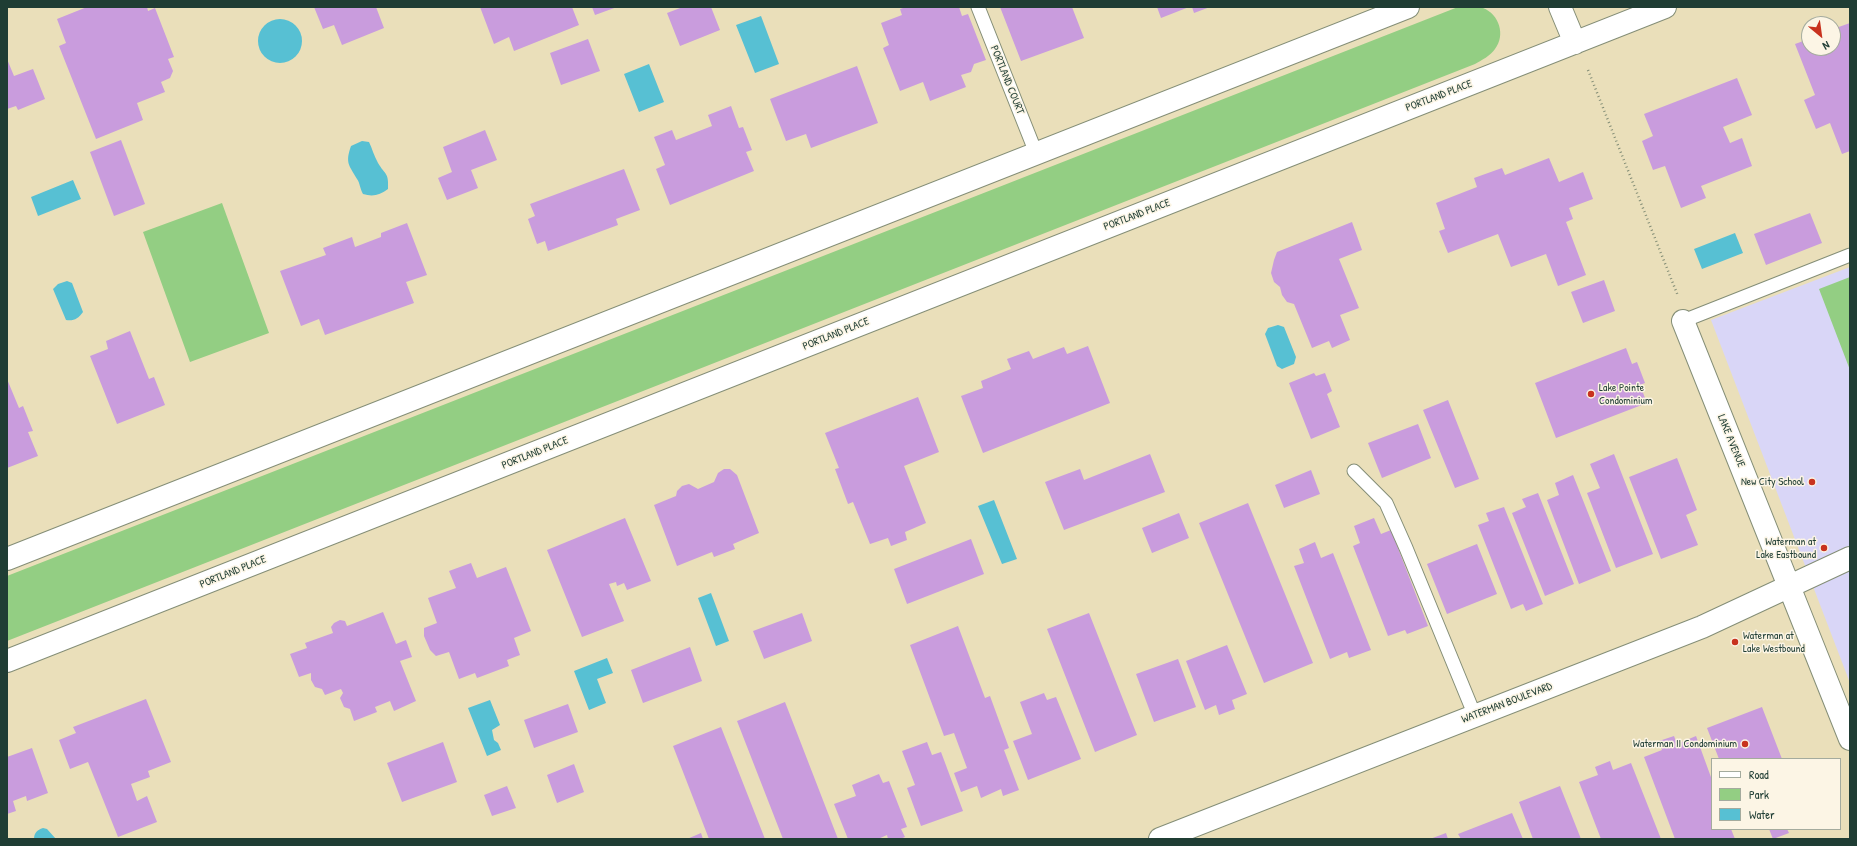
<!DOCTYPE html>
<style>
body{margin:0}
#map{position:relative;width:1857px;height:846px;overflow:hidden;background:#eadfba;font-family:"Patrick Hand",sans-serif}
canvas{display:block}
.frame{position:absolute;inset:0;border:8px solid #1f3d34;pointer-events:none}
.legend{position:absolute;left:1711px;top:758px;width:130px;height:72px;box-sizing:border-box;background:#fcf5e5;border:1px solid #a4ab9e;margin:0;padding:5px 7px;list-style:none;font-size:12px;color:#1f3d34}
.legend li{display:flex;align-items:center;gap:8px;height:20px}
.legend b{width:20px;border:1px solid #a4ab9e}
.north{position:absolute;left:1801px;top:16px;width:40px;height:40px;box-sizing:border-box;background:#fcf5e5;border:1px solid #a4ab9e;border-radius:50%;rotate:151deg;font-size:11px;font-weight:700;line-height:16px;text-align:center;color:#1f3d34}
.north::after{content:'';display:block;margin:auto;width:14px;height:18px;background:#c8321e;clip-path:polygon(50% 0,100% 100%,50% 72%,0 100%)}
</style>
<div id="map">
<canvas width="1857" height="846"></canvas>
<div class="frame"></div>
<ul class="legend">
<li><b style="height:5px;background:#fff"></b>Road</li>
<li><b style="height:11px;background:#93ce83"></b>Park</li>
<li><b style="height:11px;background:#57c0d3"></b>Water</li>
</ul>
<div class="north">N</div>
</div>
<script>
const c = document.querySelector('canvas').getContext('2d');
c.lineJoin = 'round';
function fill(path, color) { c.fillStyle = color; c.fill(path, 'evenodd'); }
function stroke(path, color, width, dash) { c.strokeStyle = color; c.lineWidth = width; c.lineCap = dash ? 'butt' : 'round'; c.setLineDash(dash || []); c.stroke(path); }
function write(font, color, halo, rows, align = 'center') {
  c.font = font + ' "Patrick Hand",sans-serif'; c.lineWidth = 3; c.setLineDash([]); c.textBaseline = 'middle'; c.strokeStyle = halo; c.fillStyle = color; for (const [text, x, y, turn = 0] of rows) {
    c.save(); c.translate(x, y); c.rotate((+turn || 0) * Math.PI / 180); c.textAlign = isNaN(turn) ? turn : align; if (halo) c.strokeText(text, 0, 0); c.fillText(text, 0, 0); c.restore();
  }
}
const built = new Path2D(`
 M1850,267V683L1711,320Z`);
const green = new Path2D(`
 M1458,7C1466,7 1476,5 1483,8C1499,14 1506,35 1495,49C1490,56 1482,60 1475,64L7,641V576Z
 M222,203L269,333L190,362L143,232Z
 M1850,277V370L1819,289Z`);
const water = new Path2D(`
 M761,16L779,64L755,73L736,25Z
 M258 41a22 22 0 1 1 44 0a22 22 0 1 1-44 0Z
 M649,64L664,102L639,112L624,74Z
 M362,141L369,142C372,148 374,156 378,163C385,175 389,172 388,189C380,195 373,197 363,194C360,189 360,183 357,179C349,165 345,163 351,146Z
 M73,180L81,199L38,216L31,197Z
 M1735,233L1743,253L1702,269L1694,249Z
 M67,281L72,283L83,312C78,319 74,321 66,320L53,289L58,284Z
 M1278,325L1284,327L1296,357L1294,364L1282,369L1277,366L1265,334L1268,328Z
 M994,500L1017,559L1002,564L978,506Z
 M711,593L729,641L716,646L698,598Z
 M607,658L613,673L597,679L606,703L589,710L574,671Z
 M490,700L500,725L492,730L494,740L498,743L501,750L487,756L468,708Z
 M43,828L47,829L56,839H34C34,833 37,830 43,828Z`);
const building = new Path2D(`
 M87,7H147L148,11L155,8L174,57L168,59L173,71L170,78L161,82L165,92L137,103L143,120L96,139L59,46L66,43L57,19Z
 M314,7H376L384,28L342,45L334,25L323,29Z
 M480,7H572L579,25L514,51L509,37L494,44Z
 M592,7H617L595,15Z
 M683,7H711L720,30L680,46L667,13Z
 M906,7H959L962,16L968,14L986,60L974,64L971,72L961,75L966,87L930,101L923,82L900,91L883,48L889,45L881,23L902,15L900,9Z
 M1000,7H1072L1084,38L1021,61Z
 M1157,7H1189L1161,18Z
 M1192,7H1210L1194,13Z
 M1850,23V151L1842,154L1830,123L1816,129L1804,100L1815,95L1795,44L1809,39V48H1833V29Z
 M588,39L600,71L561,85L550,53Z
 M7,59L14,76L33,69L45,99L18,110L16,106L7,109Z
 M857,66L878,123L811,148L806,134L786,141L770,99Z
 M1737,78L1752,115L1723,127L1730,143L1742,138L1752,166L1701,186L1706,198L1681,208L1665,166L1653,170L1642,141L1653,136L1644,114Z
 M731,106L739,128L743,127L752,150L746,152L754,171L670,205L656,169L665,165L654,137L672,130L676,140L712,126L708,115Z
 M485,130L497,160L471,170L478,188L447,200L438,178L452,172L443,147Z
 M121,140L145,204L114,216L90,152Z
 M1549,158L1559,182L1583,172L1593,199L1569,208L1573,219L1566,222L1586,275L1558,286L1546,254L1511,267L1498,234L1448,253L1439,231L1445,229L1436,203L1477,187L1474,178L1502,168L1505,175Z
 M624,169L640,210L616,219L618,225L548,251L545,241L537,244L528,219L535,216L530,204Z
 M1810,213L1822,243L1766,265L1754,234Z
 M1352,222L1362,250L1339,259L1359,308L1340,315L1350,340L1332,348L1329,341L1312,348L1294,304L1287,302L1282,295L1280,287L1274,282L1271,273L1274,260L1277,252Z
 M407,223L427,275L406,282L414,303L325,335L319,319L301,326L280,271L326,255L323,248L352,237L355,247L381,237V233Z
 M1604,280L1615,311L1583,323L1571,292Z
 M130,331L149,379L154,377L165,405L117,424L90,356L108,349L106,341Z
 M1088,346L1110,403L983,453L961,396L983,388L981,381L1011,369L1007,359L1029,351L1033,359L1064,347L1067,354Z
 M1626,348L1632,364L1637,362L1645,383L1640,385L1647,403L1556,438L1535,383Z
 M1314,373L1316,376L1325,373L1332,391L1327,394L1340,427L1311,439L1289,383Z
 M7,379L19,408L23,406L33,431L28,432L38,456L7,468Z
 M918,397L939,452L904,466L926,523L905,532L907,540L891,546L888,538L870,544L853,502L848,504L835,469L839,468L825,433Z
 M1448,400L1479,479L1455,488L1423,410Z
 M1418,424L1431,458L1382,478L1368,443Z
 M1150,454L1165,492L1064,530L1045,482L1080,469L1084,480Z
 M1614,454L1653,554L1616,568L1587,493L1600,488L1590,464Z
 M1677,458L1697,510L1686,515L1698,545L1661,559L1629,477Z
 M724,469H730L737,475L759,533L733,544L735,549L714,557L712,552L677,566L654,505L676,496L677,491L682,486L689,484L698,489L714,482L718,473Z
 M1311,470L1320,494L1284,508L1275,485Z
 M1573,475L1611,571L1579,584L1547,500L1559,495L1555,483Z
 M1538,493L1574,584L1545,596L1512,513L1526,507L1522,499Z
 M1248,503L1313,663L1264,683L1199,523Z
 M1504,507L1543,604L1526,611L1523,604L1511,609L1478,525L1489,521L1486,513Z
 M1179,513L1189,538L1152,553L1142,528Z
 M625,518L651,581L627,590L624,583L617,586L616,582L609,584L624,621L582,637L547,550Z
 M1374,518L1381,534L1391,530L1428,626L1407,634L1405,630L1388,636L1353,546L1360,543L1354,526Z
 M971,539L984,574L907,604L894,569Z
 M1315,542L1321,558L1333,553L1371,650L1349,658L1347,652L1330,659L1294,566L1304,563L1299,549Z
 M1477,544L1497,594L1447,614L1427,564Z
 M471,563L477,578L506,567L531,631L514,638L520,655L507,660L509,666L477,678L475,673L459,679L449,652L436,656L430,650L424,636V628L437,623L428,598L456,588L449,571Z
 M383,612L396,644L406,640L412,657L400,661L416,701L394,711L390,701L375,707L377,712L354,721L350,709L344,707L340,698L343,693L341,689L325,695L322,689L315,687L311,680V673L299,677L290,654L307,648L305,643L333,633L331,627L334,623L340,620L345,621L347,626Z
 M802,613L812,641L764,659L753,631Z
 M1089,613L1137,735L1095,752L1047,629Z
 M958,626L985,698L990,696L1009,748L1004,750L1019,790L1003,796L1001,789L981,798L977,786L961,792L954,773L967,768L954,733L944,736L910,645Z
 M1227,645L1247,694L1232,700L1235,709L1219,715L1216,705L1205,710L1186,661Z
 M690,647L702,681L643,703L631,670Z
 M1178,659L1196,707L1154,722L1136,674Z
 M1044,693L1047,700L1056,697L1081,759L1028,780L1013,741L1032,734L1020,702Z
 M146,699L171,762L148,771L150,777L131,784L137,801L147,796L157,822L118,837L88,762L70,769L59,740L76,733L73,727Z
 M785,702L838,839H783L737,721Z
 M568,704L578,732L534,748L524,720Z
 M1762,707L1782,759H1719L1707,728Z
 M721,727L765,839H709L673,746Z
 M1674,736L1677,744L1696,736L1712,780V829H1731L1735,839H1675L1644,757L1662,750L1659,741Z
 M443,742L457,782L402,802L387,763Z
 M927,742L932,755L941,752L963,811L921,826L907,788L915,785L902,751Z
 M32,748L48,793L27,801L26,796L13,801L16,811L7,814V757Z
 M1610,761L1613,770L1631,763L1661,839H1601L1579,782L1598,775L1595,767Z
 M574,764L584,792L557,803L547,775Z
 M879,774L883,783L889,781L907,827L901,829L905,837L900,839H888L887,835L878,839H848L834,804L856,796L852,785Z
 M507,786L516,808L492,816L484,795Z
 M1560,786L1581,839H1533L1519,802Z
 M1512,813L1523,839H1461L1458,834Z
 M1769,829H1787L1789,833L1773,839Z
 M701,833L703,839H687Z
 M1446,833L1448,839H1430Z`);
const path = new Path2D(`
 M1588,70L1678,296`);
const service = new Path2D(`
 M978,7L1036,153
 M1683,321L1850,255
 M1354,471L1386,503L1406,548L1475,716`);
const minor = new Path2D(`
 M1560,7L1575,43
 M1683,321L1850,739
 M7,559L1408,7
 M7,661L1665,7
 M1160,839L1702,627L1850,558`);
const markers = [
 [1591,394,4,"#c8321e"],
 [1812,482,4,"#c8321e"],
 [1824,548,4,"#c8321e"],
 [1735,642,4,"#c8321e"],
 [1745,744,4,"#c8321e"]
];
const streetNames = [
 ["PORTLAND COURT",1007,80,68],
 ["PORTLAND PLACE",1439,96,-21],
 ["PORTLAND PLACE",1137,215,-21],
 ["PORTLAND PLACE",836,334,-22],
 ["LAKE AVENUE",1731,441,68],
 ["PORTLAND PLACE",535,453,-22],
 ["PORTLAND PLACE",233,572,-22],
 ["WATERMAN BOULEVARD",1507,703,-21]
];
const poiNames = [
 ["Lake Pointe",1599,388,"left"],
 ["Condominium",1599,401,"left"],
 ["New City School",1804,482],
 ["Waterman at",1816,542],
 ["Lake Eastbound",1816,555],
 ["Waterman at",1743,636,"left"],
 ["Lake Westbound",1743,649,"left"],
 ["Waterman II Condominium",1737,744]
];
fill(built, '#d9d6f7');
fill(green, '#93ce83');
fill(water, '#57c0d3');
fill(building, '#c99cdd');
stroke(service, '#848e77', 15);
stroke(minor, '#848e77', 24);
stroke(path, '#848e77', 2.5, [1, 3]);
stroke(service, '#fff', 13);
stroke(minor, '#fff', 22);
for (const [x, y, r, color] of markers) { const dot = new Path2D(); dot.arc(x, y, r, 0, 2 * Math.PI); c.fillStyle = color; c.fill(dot); stroke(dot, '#fcf5e5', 1.5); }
write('11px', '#1f3d34', '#fcf5e5', streetNames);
write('11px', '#1f3d34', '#fcf5e5', poiNames, 'right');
</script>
